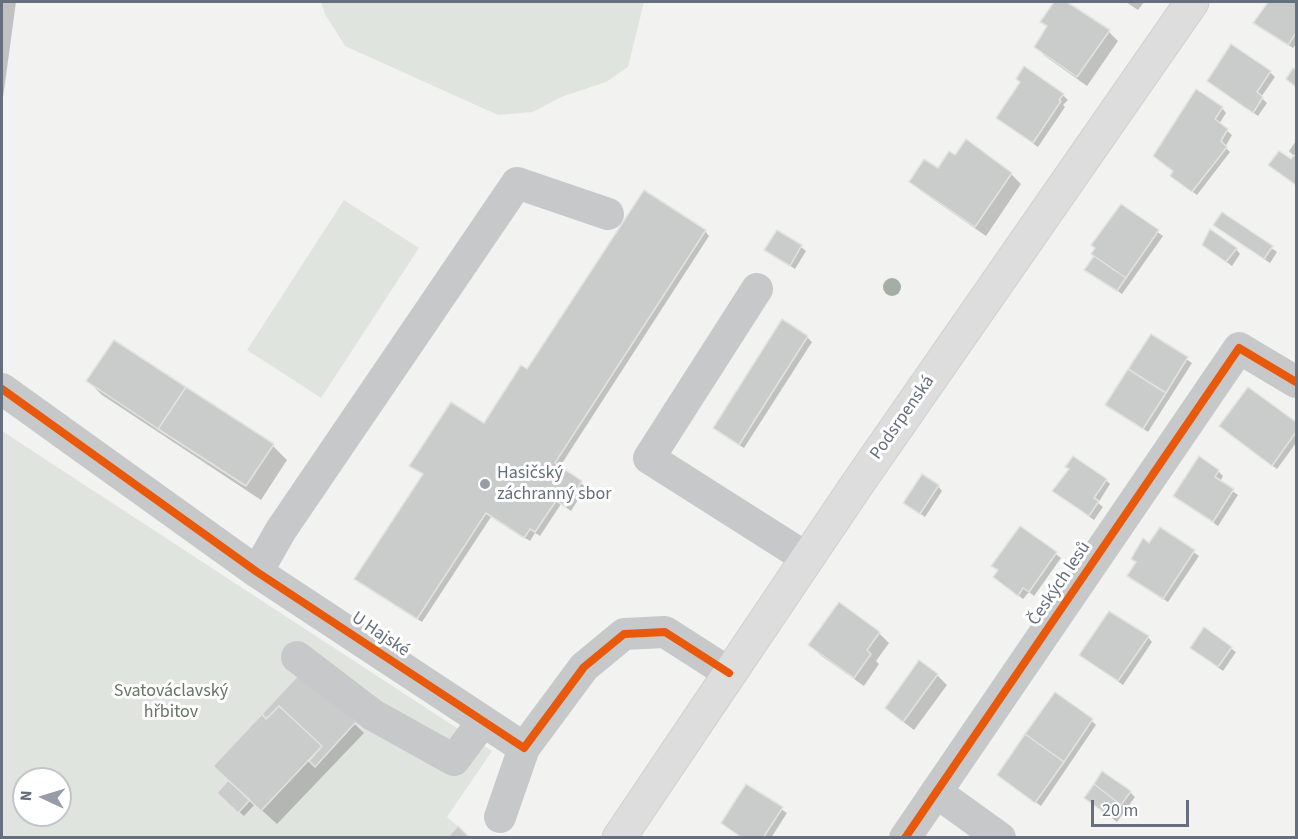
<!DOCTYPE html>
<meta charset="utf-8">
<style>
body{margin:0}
#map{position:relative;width:1298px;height:839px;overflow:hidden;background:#f2f2f1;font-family:"Source Sans 3",sans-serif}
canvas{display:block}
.frame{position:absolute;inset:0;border:3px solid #666f7e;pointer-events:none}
.north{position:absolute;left:12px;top:767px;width:60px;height:60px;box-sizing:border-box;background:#fff;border:2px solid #c2c5cb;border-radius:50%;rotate:274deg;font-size:16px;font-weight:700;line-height:24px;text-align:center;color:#666f7e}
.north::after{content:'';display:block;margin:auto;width:21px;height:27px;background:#979da6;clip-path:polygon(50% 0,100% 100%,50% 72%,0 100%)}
.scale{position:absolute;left:1091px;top:800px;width:98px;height:27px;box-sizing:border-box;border:3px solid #666f7e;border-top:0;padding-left:8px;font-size:18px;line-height:21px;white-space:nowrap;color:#666f7e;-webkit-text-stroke:4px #fff;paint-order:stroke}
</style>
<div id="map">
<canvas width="1298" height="839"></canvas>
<div class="frame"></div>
<div class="north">N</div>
<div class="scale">20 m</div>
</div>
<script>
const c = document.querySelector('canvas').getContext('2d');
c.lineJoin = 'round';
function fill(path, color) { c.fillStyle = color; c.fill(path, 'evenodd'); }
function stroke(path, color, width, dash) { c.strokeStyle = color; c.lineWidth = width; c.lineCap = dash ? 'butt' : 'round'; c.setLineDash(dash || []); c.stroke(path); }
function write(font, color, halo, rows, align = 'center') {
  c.font = font + ' "Source Sans 3",sans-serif'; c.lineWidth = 6; c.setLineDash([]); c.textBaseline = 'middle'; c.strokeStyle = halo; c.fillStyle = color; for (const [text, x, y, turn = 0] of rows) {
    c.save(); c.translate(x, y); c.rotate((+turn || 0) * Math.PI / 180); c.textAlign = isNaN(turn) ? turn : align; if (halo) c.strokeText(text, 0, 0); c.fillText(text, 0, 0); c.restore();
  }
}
const green = new Path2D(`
 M321,2H644L628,67L606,82L561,97L533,112L498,115L345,46L325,14Z
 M344,200L419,248L321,398L247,350Z
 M2,431L492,751L447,817L470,837H2ZM24,779H60V815H24Z`);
const shadow = new Path2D(`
 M2,2H16L2,105Z
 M1056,2H1064L1109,32L1118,41L1087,86L1045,56L1036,47L1048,27L1042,22Z
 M1126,2H1144L1138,10Z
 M1270,2H1296V44L1293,48L1255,23Z
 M1270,72L1275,77L1261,97L1267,103L1258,116L1208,81Z
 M1022,82L1063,95L1068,100L1063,105L1065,107L1038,147L1002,122Z
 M1222,108L1226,113L1219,124L1232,135L1225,147L1230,152L1197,195L1177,180Z
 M1296,141V185L1275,170L1291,161L1295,157L1289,151Z
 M966,142L1011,174L1021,184L986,236L921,191L911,182L938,170L956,157Z
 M1122,206L1163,236L1122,294L1086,270L1095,256Z
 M1223,214L1277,252L1270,263L1220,229Z
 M705,231L709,236L559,468L586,487L571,511L561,504L540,536L535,533L530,541L491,517L422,622L361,583L424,475L411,466L484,425L528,371Z
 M801,247L806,251L795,269L766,250Z
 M1209,249H1236L1240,254L1232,266Z
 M1152,336L1192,363L1148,432L1107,405Z
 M807,337L812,342L744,448L720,433L715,428Z
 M88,381L273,446L287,460L261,500L102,395Z
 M1249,389L1296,423V443L1277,469L1225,431Z
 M1199,458L1218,471L1223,476L1220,482L1238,495L1218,526L1175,496Z
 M1106,480L1110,484L1098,503L1103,507L1094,520L1059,495Z
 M938,486L942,491L925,517L905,503Z
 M1021,528L1061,558L1034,596L1029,592L1023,599L995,577L999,571L993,566Z
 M1161,529L1199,556L1168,602L1134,580L1150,545Z
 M1204,629L1236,652L1223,671L1197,652Z
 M879,633L889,643L876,661L879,664L864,686L820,655L810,645Z
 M1148,637L1152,642L1123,685L1081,655Z
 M302,673L364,733L277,824L255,804L244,816L219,793L230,781Z
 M937,675L947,685L914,730L897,717Z
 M1092,721L1096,725L1041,806L1004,780Z
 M747,786L787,813L771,838H742L723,823Z
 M1130,792L1135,797L1117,822L1086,798Z`);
const building = new Path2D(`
 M1054,2H1067L1110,30L1077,77L1034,47L1047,26L1040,22Z
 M1268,2H1296V33L1288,45L1253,23Z
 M1231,44L1271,71L1257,92L1263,97L1253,113L1207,81Z
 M1024,66L1064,94L1059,100L1061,101L1033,143L996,118L1020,82L1016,79Z
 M1293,68L1296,70V87L1286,79Z
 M1196,89L1223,107L1215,119L1228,129L1221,141L1227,147L1192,192L1170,176L1173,171L1153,156Z
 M966,139L1012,173L975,227L909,182L924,159L938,168L949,151L955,155Z
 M1279,151L1291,159L1294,155L1296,157V185L1268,165Z
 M644,190L706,230L555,463L582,481L566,507L556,501L535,532L530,529L524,538L486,513L417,619L354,579L423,474L409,466L451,402L484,423L521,365L527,369Z
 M1121,204L1159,230L1126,278L1091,254L1095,248L1091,245Z
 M1222,212L1273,246L1264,259L1213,225Z
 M1210,229L1237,248L1226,262L1202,245Z
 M777,230L802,245L790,266L764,250Z
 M1094,256L1126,278L1117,291L1084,270Z
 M782,319L808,336L739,445L713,428Z
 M1151,334L1188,357L1166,393L1128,369Z
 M114,340L186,387L158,429L86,381Z
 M1128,369L1166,393L1143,429L1105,405Z
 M186,387L274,444L246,486L158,429Z
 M1248,387L1296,422V432L1272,466L1219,426Z
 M1073,456L1107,479L1094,498L1099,501L1089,516L1052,491L1069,469L1065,467Z
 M1199,456L1219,470L1215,477L1234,489L1213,522L1173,496Z
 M922,474L939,485L920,514L903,503Z
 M1020,526L1057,552L1029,592L1023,588L1018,596L993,577L998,570L991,566Z
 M1160,527L1195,550L1163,599L1127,576L1136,562L1131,559L1143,538L1149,543Z
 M839,602L880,632L867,650L871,654L854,678L808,645Z
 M1109,611L1149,636L1118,681L1079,655Z
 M1204,627L1232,647L1218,667L1190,648Z
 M919,660L938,674L903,722L885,708Z
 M302,671L356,722L315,767L309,761L322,746L279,706L266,719L262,714Z
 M1055,692L1093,719L1064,762L1025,734Z
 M279,706L322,746L261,811L213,766L262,714L266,719Z
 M1025,734L1064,762L1035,803L997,775Z
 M1102,771L1131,791L1121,805L1094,784Z
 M228,780L250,800L238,813L217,793Z
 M746,784L783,807L763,838H742L721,823Z
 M1094,784L1121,805L1112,818L1084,798Z
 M458,826L470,838H447Z`);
const minor = new Path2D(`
 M757,289L649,458L808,559
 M2,389L257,572L524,748L584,667L624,634L665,632L729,673
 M257,572L281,530L517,183L608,214
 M297,657L373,715L454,760L483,721
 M936,792L1000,838
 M500,817L524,748
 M905,838L1239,348L1296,382`);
const major = new Path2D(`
 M619,838L856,486L1192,2`);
const cycleway = new Path2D(`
 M2,389L257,572L524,748L584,667L624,634L665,632L729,673
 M905,838L1239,348L1296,382`);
const trees = [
 [892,287]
];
const markers = [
 [485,484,6,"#979da6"]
];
const streetNames = [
 ["Podsrpenská",903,418,-55],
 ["Českých lesů",1060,584,-56],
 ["U Hajské",380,635,34]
];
const poiNames = [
 ["Hasičský",497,474],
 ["záchranný sbor",497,495]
];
const parkNames = [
 ["Svatováclavský",171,692],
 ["hřbitov",171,713]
];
fill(green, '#e0e4df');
fill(shadow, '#0003');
fill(building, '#cacccc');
stroke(building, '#e2e2e1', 1.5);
stroke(major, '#cfd0d1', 35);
stroke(minor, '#c7c8c9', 32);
stroke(major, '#ddd', 33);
stroke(cycleway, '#e8590c', 8);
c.fillStyle = '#a4aea3';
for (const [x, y] of trees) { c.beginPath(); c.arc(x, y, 9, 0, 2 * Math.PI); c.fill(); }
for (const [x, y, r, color] of markers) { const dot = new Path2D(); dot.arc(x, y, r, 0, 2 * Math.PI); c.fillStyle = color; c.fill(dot); stroke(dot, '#fff', 2); }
write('18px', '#666f7e', '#fff', streetNames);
write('18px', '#666f7e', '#fff', poiNames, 'left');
write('18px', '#657664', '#fff', parkNames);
</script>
